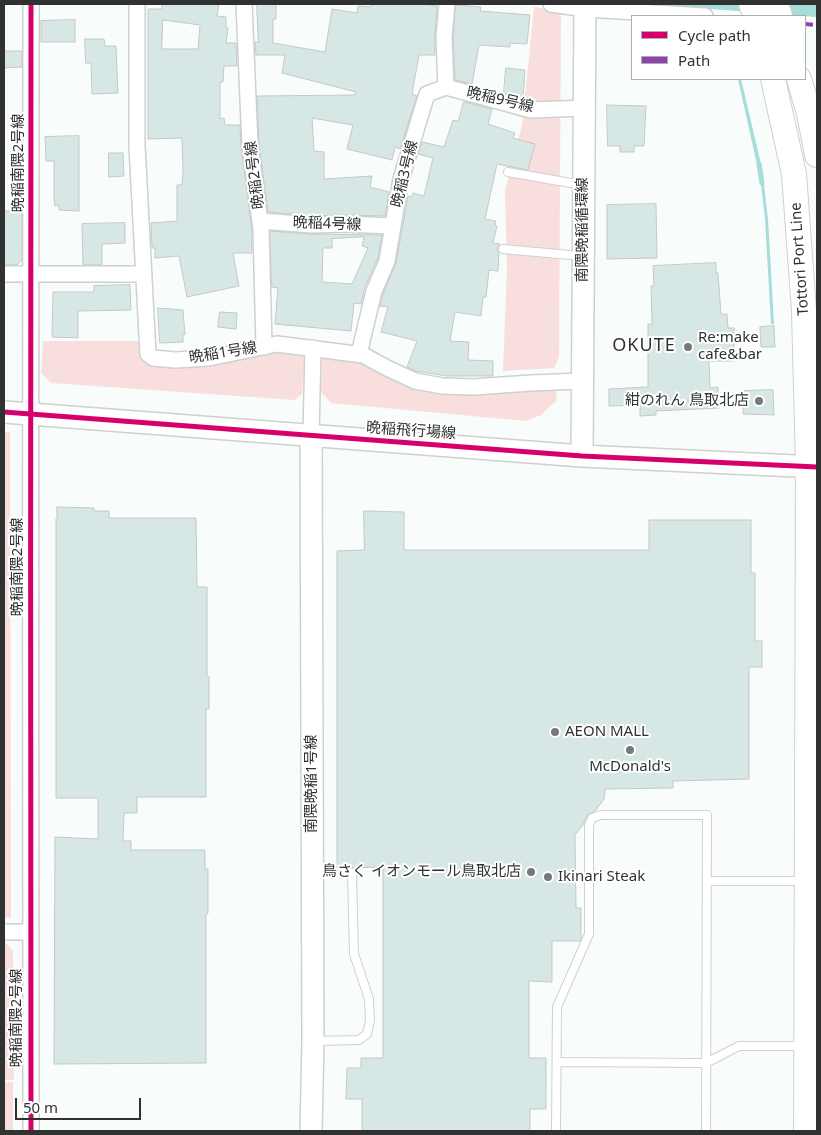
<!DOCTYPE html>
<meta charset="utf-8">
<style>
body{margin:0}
#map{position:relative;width:821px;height:1135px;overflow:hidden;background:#f8fcfb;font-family:"Noto Sans",sans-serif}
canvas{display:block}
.frame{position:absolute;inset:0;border:5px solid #303232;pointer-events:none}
.legend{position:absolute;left:631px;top:15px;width:175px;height:65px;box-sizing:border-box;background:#fff;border:1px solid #acadad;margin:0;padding:6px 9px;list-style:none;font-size:15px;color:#303232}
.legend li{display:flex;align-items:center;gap:10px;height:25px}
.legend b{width:25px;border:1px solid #acadad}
.scale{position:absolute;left:15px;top:1098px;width:126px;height:22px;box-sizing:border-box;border:2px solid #303232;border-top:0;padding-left:6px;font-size:15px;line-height:18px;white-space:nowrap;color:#303232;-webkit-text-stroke:4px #fff;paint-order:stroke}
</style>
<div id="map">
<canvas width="821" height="1135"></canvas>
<div class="frame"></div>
<ul class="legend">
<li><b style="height:6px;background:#d6006c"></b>Cycle path</li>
<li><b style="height:6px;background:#8e44ad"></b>Path</li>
</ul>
<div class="scale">50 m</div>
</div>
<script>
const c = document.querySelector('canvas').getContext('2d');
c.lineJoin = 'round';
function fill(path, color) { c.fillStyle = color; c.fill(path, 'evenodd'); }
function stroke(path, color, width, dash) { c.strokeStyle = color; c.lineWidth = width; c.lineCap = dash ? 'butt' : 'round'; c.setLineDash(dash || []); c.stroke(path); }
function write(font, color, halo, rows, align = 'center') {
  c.font = font + ' "Noto Sans","Noto Sans JP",sans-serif'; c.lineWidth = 4; c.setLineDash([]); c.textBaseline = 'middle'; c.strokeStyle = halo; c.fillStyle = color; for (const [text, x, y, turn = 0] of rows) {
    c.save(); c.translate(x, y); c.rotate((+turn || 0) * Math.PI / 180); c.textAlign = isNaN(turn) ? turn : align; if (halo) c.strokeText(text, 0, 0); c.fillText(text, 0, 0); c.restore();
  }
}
const green = new Path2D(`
 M534,7L561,11L559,357L554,368L503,371L507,267L505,191L522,125Z
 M43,341H138L140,355L146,363L206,364L276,349L305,353L302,394L295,400L51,383L41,373Z
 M329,357L361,362L412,387L551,388L557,391L556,401L541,415L526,421L331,403L321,392L322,359Z
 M4,432H10L11,918H4Z
 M4,941L13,951L14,1080H4Z
 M4,1082H13V1131H4Z`);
const water = new Path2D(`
 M641,4H817V17L645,4Z
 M738,79H741L761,164L762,168L758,169Z
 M760,176H763L768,219L774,324H771L765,219Z`);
const stream = new Path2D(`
 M759,164L762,183`);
const building = new Path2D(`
 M162,4H219L217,16L226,17V28H228L226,43H236L237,66H224L223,82H220V119L224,118L225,125H240L241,147L252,230V253H233L239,286L187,297L179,256L155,258V248H152L151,223L177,221V185H182L183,172L182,138L148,139V9H162ZM163,20L200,25L198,49H162Z
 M257,4H276V19H273V43L325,52L332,9L357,13L358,6L371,7V4H424L437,6L435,36V55H419L412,94L417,96L400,149L395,147L392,160L347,149L353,125L312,118L314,151L324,152V179L372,176L370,187L389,192L385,216L342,215L312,216L268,212L259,145L257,96L355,95L356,92L282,73L285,55H256L255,42H258Z
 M456,5L481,7L480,11L530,15L527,44L510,43V47L479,45L472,84L455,80L453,37Z
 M75,20V42H41V21Z
 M85,39H104L105,46H116L118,93L92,94L91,63H86Z
 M4,51H22V67L4,68Z
 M506,68L525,70L523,98L504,93Z
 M464,102L492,109L488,124L515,133L513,138L535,144L528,170L497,164L485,219L496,221L495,225L497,226L493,243L500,244L497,249L499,253L498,271L489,270L486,297H483L481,316L455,312L450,341L469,342L468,360L493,361V376H447L416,371L407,367L417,341L381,332L388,307L380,306L383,294L396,263L408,196L412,197L413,193L424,196L433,158L418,154L422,142L444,147L453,120L458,121Z
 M607,105L646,106L644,146H634V152H620V146H608Z
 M79,136V211L59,210V205L55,206L54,198V161H46L45,137Z
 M109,153H123L124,176L109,177Z
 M656,204L657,258L607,259V205Z
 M4,211H22V260L17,265H4Z
 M125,223V243L102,244V265H83L82,224Z
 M270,231L311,234L382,235L378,258L365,287L361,304L354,303L351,331L275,324L278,288L272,287ZM364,237L362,246L368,248L352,284L322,282L323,248H332V239Z
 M716,263V273H718L721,314H727L728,328H734V361H709L710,388L718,387L719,408L656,411V415L640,416V405L609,406V389L648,387V324H652L651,286H654L653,266Z
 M130,285L131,310L78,311V338L52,337L53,292H94V286Z
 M158,308L183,310L185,335L183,334V342L160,343Z
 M220,312L237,313L236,329L218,327Z
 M774,326L775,347H761L760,327Z
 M773,390L774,415L743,414V391Z
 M57,507L94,508V511H109V518H196L197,587H207V676L209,677V709H206V797H137V813H124L123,841H131V850H205V869H208V913L206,915V1063L54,1064L55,837L98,839V798H56V518H57Z
 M364,511L404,512V550H649V520H751V573H755V641H762V667H749V779L673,781V788L605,789L604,799L595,811L587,815L583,825L575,835L576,908H581V939L580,941H552V982L529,981V1058H546V1109H530V1131H362V1099H346L347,1068H361V1058H383V867L337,868V551L364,550Z`);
const lane = new Path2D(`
 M508,172L582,185
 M503,249L581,256
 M707,881H805
 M315,1041L359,1040L367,1034L370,1020L369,999L354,954L352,873
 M557,1062L706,1063L739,1046H804
 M556,1131L557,1007L589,934V825L592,818L601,815H707L706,1131`);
const street = new Path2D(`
 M137,4V146L148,354L153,358L175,360L209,358L277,344L363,355L387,368L415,381L443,386L474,387L531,383L582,381
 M244,4L250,146L261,229L264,347
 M551,4L585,9L705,16
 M446,87L531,110L584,108
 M260,221L312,225L342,224L393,226
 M4,274H144
 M359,354L374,291L387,261L401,179L427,94L446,87L444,37L447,4
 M311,436L313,348
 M4,932H29
 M31,1131C28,755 33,380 31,4`);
const secondary = new Path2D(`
 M4,412L582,456L817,467
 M311,436L313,1041L311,1131
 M582,456L585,4`);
const primary = new Path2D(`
 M751,4L756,16
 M776,4L780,16
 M773,79L794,174L804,311L808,467L806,1131
 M799,79L809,113L817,155`);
const quiet = new Path2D(`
 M805,24L817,25`);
const cycleway = new Path2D(`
 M4,412L582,456L817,467
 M31,1131C28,755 33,380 31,4`);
const markers = [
 [688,347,5,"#767978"],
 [759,401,5,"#767978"],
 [555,732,5,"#767978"],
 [630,750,5,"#767978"],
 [531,872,5,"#767978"],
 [548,877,5,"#767978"]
];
const streetNames = [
 ["晩稲9号線",500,100,13],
 ["晩稲南隈2号線",19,163,-90],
 ["晩稲3号線",405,174,-76],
 ["晩稲2号線",255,175,-97],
 ["晩稲4号線",327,224,2],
 ["南隈晩稲循環線",583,230,-90],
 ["Tottori Port Line",800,259,-94],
 ["晩稲1号線",223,353,-9],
 ["晩稲飛行場線",411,431,4],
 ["晩稲南隈2号線",18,567,-90],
 ["南隈晩稲1号線",312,784,-90],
 ["晩稲南隈2号線",17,1018,-90]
];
const poiNames = [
 ["Re:make",698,338],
 ["cafe&bar",698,355],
 ["紺のれん 鳥取北店",749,401,"right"],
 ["AEON MALL",565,732],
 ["McDonald's",630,767,"center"],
 ["鳥さく イオンモール鳥取北店",521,872,"right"],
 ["Ikinari Steak",558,877]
];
const quarterNames = [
 ["OKUTE",644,346]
];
fill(green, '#f9dede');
fill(water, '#a6ddd9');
stroke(stream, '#a6ddd9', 5);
fill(building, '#d6e7e5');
stroke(building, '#c5c8c7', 1);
stroke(lane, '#ced1d0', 10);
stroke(street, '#ced1d0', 18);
stroke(secondary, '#ced1d0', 24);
stroke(primary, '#ced1d0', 26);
stroke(lane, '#fefffe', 8);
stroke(street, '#fefffe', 15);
stroke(secondary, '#fefffe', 21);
stroke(primary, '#fefffe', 24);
stroke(quiet, '#8e44ad', 4, [8, 4]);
stroke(cycleway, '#d6006c', 5);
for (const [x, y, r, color] of markers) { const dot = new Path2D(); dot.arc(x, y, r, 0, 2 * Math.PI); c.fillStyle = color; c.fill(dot); stroke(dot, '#fff', 2); }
write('15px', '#303232', '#fff', streetNames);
write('15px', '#303232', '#fff', poiNames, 'left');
c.letterSpacing = '1px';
write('18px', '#303232', '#fff', quarterNames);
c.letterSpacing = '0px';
</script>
